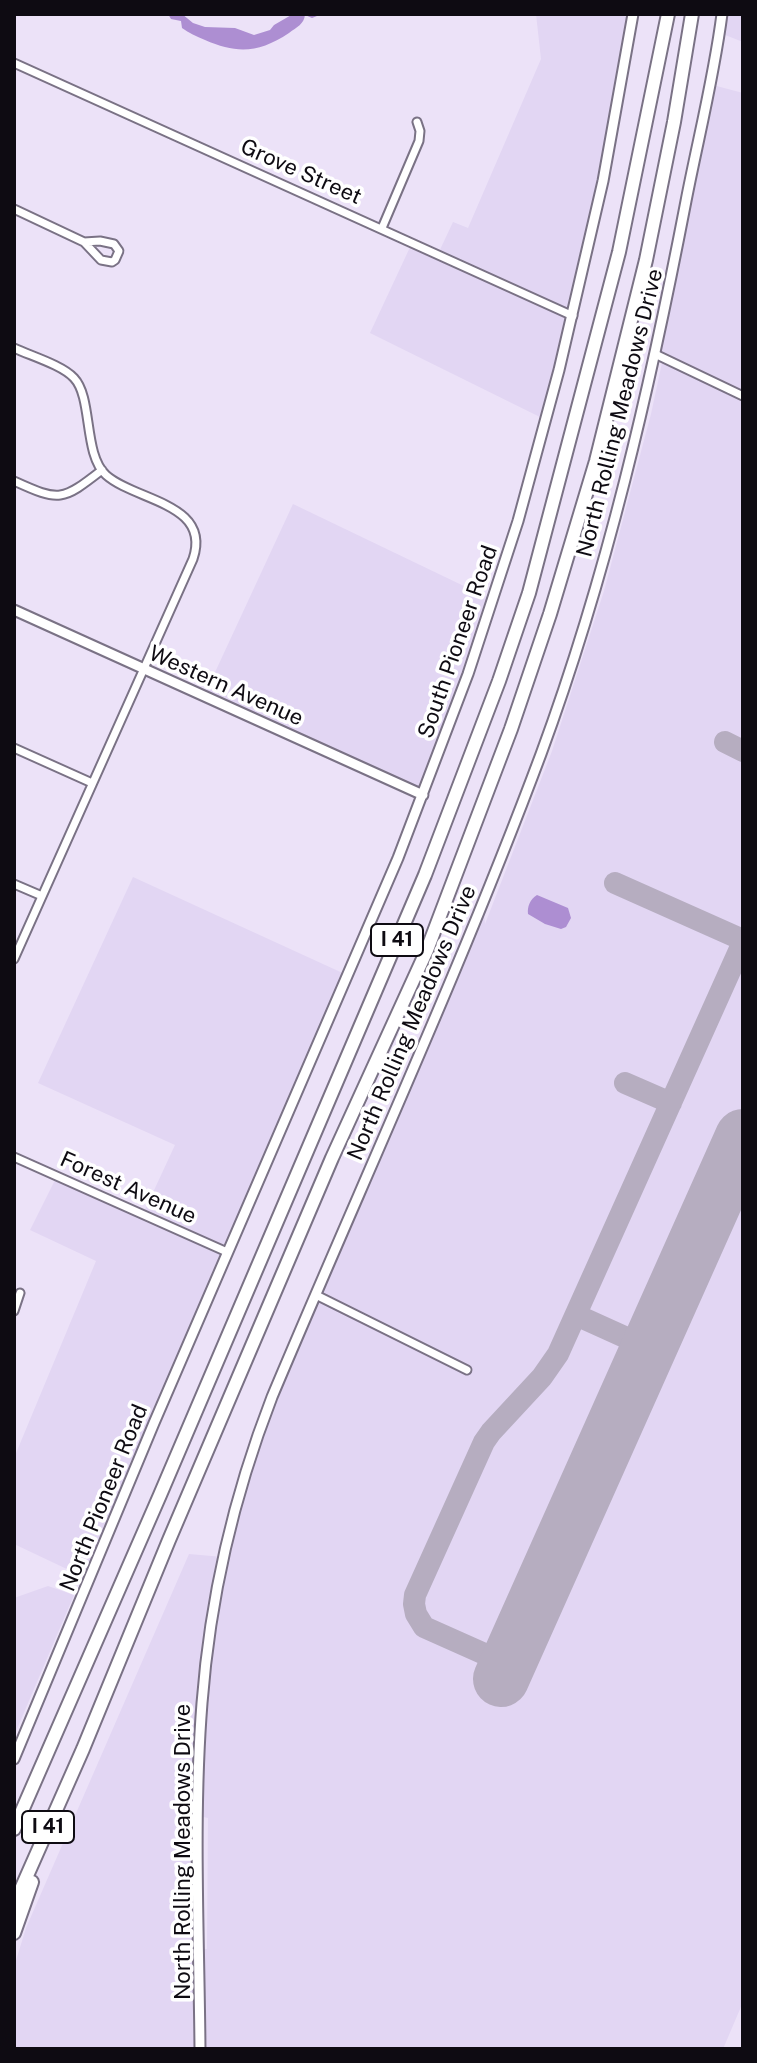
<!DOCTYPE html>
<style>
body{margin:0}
#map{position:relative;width:757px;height:2063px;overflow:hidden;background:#ece2f8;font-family:"Public Sans",sans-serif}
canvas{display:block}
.frame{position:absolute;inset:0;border:16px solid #0e0b12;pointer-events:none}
</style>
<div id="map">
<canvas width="757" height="2063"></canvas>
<div class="frame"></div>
</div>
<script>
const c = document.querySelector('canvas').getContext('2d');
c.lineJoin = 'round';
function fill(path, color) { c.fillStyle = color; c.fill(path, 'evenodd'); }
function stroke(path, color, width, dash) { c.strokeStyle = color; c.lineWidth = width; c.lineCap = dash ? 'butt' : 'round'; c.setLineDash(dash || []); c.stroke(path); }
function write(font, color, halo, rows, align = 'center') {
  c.font = font + ' "Public Sans",sans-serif'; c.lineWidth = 7; c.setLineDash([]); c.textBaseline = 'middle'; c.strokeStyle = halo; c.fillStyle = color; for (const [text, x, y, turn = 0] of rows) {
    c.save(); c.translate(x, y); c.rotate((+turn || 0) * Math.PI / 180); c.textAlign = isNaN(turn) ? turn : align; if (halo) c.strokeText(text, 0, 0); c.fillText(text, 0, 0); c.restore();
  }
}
const built = new Path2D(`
 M536,14H617L633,19L619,100L546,420L370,333L412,243L438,254L453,222L468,228L541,59Z
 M722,14H743V42L720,33Z
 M709,84L743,93V2002L723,2049H14V1967L26,1928L189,1554L223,1557L254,1446L483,902L485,924L552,751L604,591L651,414L663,358L655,354ZM199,1816L208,1818L207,1949H200Z
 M293,504L493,600L423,795L204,696Z
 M133,877L347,975L90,1580L14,1544V1458L96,1261L30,1230L57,1176L143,1214L175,1145L38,1083Z
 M48,1586L74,1595L14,1736V1598Z`);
const water = new Path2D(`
 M168,14H182L193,23L205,27L235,28L254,35L270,30L274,25L293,14H322L312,18L305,15C304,24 297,27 289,33C259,53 237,54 205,40C196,36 189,33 182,28L181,21L171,19Z
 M537,895L568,908L571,918L566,927L561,929L545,924L528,914C527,907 530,899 537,895Z`);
const taxiway = new Path2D(`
 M725,742L743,751
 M615,883L743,940
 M625,1083L671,1103
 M576,1315L649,1348
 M507,1664L424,1627L416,1614L414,1604L415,1595L484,1442L491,1432L542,1377L558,1354L743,942`);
const runway = new Path2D(`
 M501,1679L743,1137`);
const street = new Path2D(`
 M14,63L573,316
 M14,209L84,242L101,260L112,262L115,260L119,251L114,244L100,241L84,242
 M382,228L419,141L420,131L417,122
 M14,348C31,356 62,365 74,378C93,398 83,454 106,475C135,501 212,503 193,559L14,959
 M655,354L743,396
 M14,481C60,502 62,501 102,470
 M14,748L92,783
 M14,884L42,896
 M14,1157L227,1252
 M316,1295L467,1370
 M14,1311L20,1293`);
const secondary = new Path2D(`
 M14,610L423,795
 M14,1759L154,1423L398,858L468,674L518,521L559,370L603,181L633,14
 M200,2049C199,1934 193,1818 202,1703C210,1598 234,1495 272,1397C362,1183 460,971 541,754C607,575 650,388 686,201C698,139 714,77 722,14`);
const highway = new Path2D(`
 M14,1829L160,1495L425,875L499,681L529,593L619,252L668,14
 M14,1905L83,1749L169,1540L332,1158L427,950L511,729L550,614L596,461L646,260L674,122L692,14
 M14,1933L32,1882`);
const shields = [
 [397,940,52],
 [48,1827,52]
];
const shieldNames = [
 ["I 41",397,940],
 ["I 41",48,1827]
];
const streetNames = [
 ["Grove Street",301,172,24],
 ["North Rolling Meadows Drive",620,413,-76],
 ["South Pioneer Road",458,642,-71],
 ["Western Avenue",226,686,24],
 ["North Rolling Meadows Drive",412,1023,-67],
 ["Forest Avenue",128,1188,24],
 ["North Pioneer Road",104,1498,-68],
 ["North Rolling Meadows Drive",183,1852,-90]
];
fill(built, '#e2d6f3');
fill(water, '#ad8ed2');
stroke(taxiway, '#b6adc0', 22);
stroke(runway, '#b6adc0', 56);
stroke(street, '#7a7285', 11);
stroke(secondary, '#7a7285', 13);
stroke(highway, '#7a7285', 16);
stroke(street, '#fff', 7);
stroke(secondary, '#fff', 9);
stroke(highway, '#fff', 12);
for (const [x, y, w] of shields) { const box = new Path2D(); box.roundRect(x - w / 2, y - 16, w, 32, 6); c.fillStyle = '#fff'; c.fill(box); stroke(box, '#0e0b12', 2); }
write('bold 20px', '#0e0b12', null, shieldNames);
write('22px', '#0e0b12', '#fff', streetNames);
</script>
